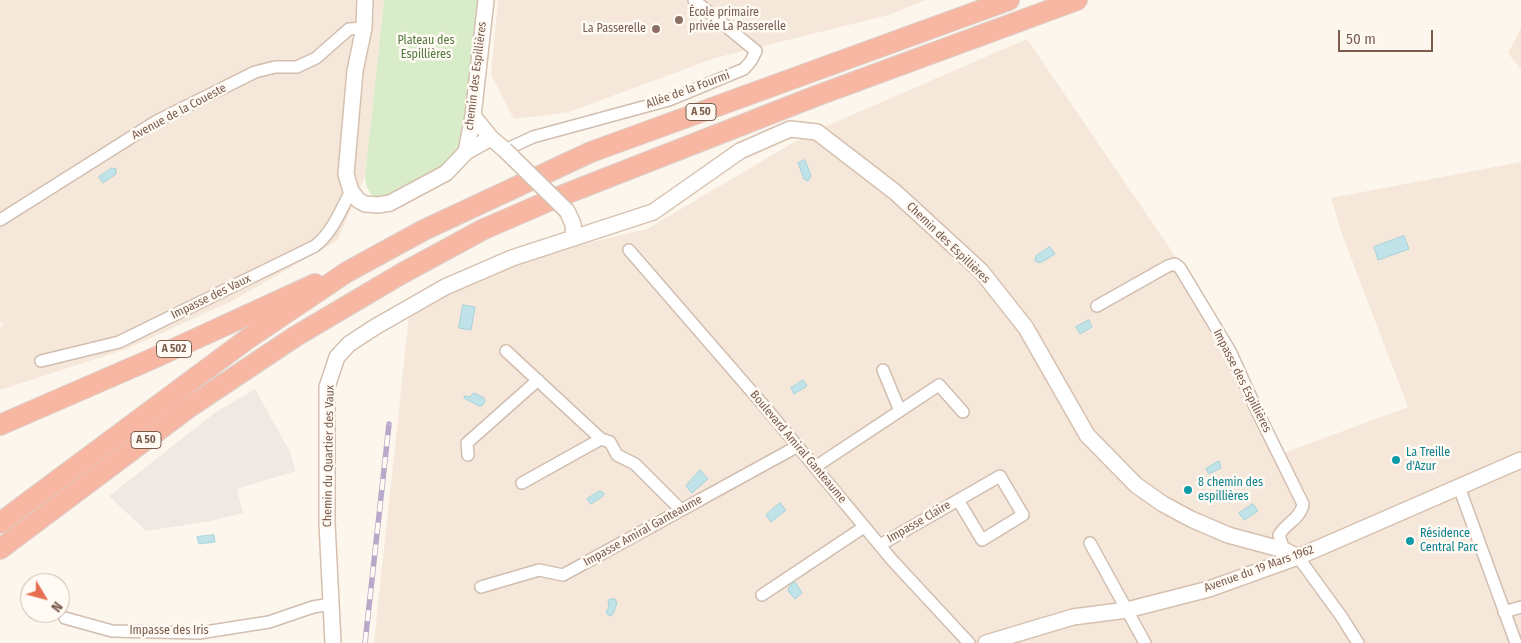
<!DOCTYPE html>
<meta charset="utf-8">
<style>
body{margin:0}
#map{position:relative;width:1521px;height:643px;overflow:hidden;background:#fdf6ec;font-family:"Fira Sans Condensed",sans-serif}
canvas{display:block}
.north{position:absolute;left:20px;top:573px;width:50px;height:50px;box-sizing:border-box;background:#fffaf3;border:1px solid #cabbb1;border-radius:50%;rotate:127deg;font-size:14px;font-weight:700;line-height:20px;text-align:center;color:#7a5c4d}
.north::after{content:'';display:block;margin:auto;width:18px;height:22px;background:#e76f51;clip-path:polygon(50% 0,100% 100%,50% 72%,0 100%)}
.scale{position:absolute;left:1338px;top:30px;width:95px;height:22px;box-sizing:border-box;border:2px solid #7a5c4d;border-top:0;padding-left:6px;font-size:15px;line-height:18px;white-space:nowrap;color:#7a5c4d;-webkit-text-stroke:4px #fffaf3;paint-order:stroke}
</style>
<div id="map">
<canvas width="1521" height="643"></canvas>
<div class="north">N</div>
<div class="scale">50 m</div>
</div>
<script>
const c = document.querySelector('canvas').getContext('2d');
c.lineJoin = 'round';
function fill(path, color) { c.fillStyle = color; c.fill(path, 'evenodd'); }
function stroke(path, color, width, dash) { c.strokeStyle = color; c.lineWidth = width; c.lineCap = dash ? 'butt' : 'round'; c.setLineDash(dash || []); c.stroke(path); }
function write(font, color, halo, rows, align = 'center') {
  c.font = font + ' "Fira Sans Condensed",sans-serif'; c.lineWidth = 5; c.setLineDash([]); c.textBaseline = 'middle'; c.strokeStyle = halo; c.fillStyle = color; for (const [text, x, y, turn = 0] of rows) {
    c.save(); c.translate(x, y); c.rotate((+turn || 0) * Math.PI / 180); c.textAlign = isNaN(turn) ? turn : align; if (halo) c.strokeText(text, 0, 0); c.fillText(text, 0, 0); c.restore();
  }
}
const residential = new Path2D(`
 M0,0H384L365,177L337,241L232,301L129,348L0,390V328L3,324L0,322Z
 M498,0H925L889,15L715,58L569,112L514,119L491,75Z
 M1521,28V70L1508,53Z
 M1027,39L1184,269L1281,454L1408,407L1343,237L1331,198L1521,162V643H374L409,316L447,292L507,262L647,229L808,134Z`);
const industrial = new Path2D(`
 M255,389L290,452L296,471L237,489L243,513L211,521L146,531L109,496L216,412Z`);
const green = new Path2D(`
 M384,0H480L464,132L452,161L388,200C372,198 367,194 365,177Z`);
const water = new Path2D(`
 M805,160L811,176L808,181L804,179L798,163Z
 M112,168L116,169V174L103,183L99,177Z
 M1404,236L1409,249L1378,260L1374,247Z
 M1050,247L1055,254L1040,263L1035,261L1036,256Z
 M463,305L475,307L471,330L459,328Z
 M1089,320L1092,327L1080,334L1076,327Z
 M803,380L807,386L794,394L791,388Z
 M474,393L484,398L485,401L482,406H479L464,398V396L470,397Z
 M1219,461L1221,468L1209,474L1206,469Z
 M700,470L708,479L692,493L686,486Z
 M600,491L604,493L603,496L591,504L587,499Z
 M780,503L786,510L771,522L766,515Z
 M1253,504L1258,511L1244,520L1239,513Z
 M214,535L215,542L199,544L197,537Z
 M795,582L802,593L795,599L788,591L789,587Z
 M610,599H615L617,603L613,614L609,616L606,612L609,607L608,602Z`);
const street = new Path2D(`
 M505,150L533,137L669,100L744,69L751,61L756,51L694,0
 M0,220L157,121L255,72L275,67H297L316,58L349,29L364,28
 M629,250L765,407L892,560L969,643
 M1097,306L1168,266L1175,264L1180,268L1230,351L1258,413L1303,504C1301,518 1286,523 1279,535L1284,550
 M506,351L601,439
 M41,361L119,342L315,246C333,232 340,211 351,191
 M883,370L900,411
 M468,455L467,443L538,380
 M815,467L939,385L963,412
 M522,483L601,439L610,442L617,455L635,464L681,510
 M1459,487L1516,643
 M1090,543L1145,643
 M880,545L1000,476L1023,515L982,540L958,500
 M1298,557L1341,616L1358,643
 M481,587L539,570L563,575L798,446
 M762,595L864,527
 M1504,612L1521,607
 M65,618L112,631L199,633L269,622L313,607L331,604`);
const secondary = new Path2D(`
 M365,0L364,28L355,71L346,174L351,191L358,200L365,204L378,205L390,203L446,173L466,152L491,138
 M473,116L491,138L505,150
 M466,152L473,116L486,0
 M567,211L573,224L574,238
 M333,643L327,523V387L337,357L349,344L375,327L445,287L512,258L653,212L740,151L790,129L817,132L895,192L981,271L1026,328L1087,435L1136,485L1163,504L1191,519L1228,535L1284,550L1298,557
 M986,643L1073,617L1127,610L1209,589L1298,557L1521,460`);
const highway = new Path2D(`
 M0,425L154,358L315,284
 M0,523L246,340L347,272L424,230L591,152L1009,0
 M0,549L191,406L296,336L401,274L484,229L558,197L816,96L1077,0`);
const rail = new Path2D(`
 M365,643L389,424`);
const secondaryBridge = new Path2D(`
 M505,150L567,211`);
const markers = [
 [679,20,5,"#8d6e63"],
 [656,29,5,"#8d6e63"],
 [1396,460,5,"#0f9aa8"],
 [1188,490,5,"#0f9aa8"],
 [1410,541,5,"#0f9aa8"]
];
const shields = [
 [701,112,30],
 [174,349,35],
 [146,440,30]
];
const shieldNames = [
 ["A 50",701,112],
 ["A 502",174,349],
 ["A 50",146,440]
];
const educationNames = [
 ["École primaire",689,13],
 ["privée La Passerelle",689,27],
 ["La Passerelle",646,29,"right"]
];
const parkNames = [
 ["Plateau des",426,41],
 ["Espillières",426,55]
];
const streetNames = [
 ["chemin des Espillières",476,76,-83],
 ["Allée de la Fourmi",688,90,-20],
 ["Avenue de la Coueste",179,112,-28],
 ["Chemin des Espillières",948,243,44],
 ["Impasse des Vaux",211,297,-26],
 ["Impasse des Espillières",1242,381,63],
 ["Boulevard Amiral Ganteaume",798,447,50],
 ["Chemin du Quartier des Vaux",329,456,-89],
 ["Impasse Claire",919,522,-30],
 ["Impasse Amiral Ganteaume",643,531,-29],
 ["Avenue du 19 Mars 1962",1259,569,-20],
 ["Impasse des Iris",169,631]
];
const cultureNames = [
 ["La Treille",1406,453],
 ["d'Azur",1406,467],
 ["8 chemin des",1198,483],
 ["espillières",1198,497],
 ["Résidence",1420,534],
 ["Central Parc",1420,548]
];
fill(residential, '#f5e8da');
fill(industrial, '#efe9e4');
fill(green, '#d8ecc9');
fill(water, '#bfe3e8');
stroke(water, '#a5d3da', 1);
stroke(street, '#d1beb0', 14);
stroke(secondary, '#d6c0b0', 18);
stroke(highway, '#dad1cd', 22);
stroke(street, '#fff', 11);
stroke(secondary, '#fff', 15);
stroke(highway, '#f7b7a3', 20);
stroke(rail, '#b9a8c9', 5.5);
stroke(rail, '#fffaf3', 4, [11]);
stroke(secondaryBridge, '#d6c0b0', 18, []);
stroke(secondaryBridge, '#fff', 15);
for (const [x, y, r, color] of markers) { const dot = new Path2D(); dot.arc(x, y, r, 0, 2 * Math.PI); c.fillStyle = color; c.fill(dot); stroke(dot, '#fffaf3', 2); }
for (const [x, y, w] of shields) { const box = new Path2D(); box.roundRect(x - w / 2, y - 8.5, w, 17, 4); c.fillStyle = '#fffaf3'; c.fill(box); stroke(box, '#7a5c4d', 1); }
write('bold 11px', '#7a5c4d', null, shieldNames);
write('12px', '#785e54', '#fffaf3', educationNames, 'left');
write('12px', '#537a41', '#fffaf3', parkNames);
write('12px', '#7a5c4d', '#fffaf3', streetNames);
write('12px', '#0d838f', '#fffaf3', cultureNames, 'left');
</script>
